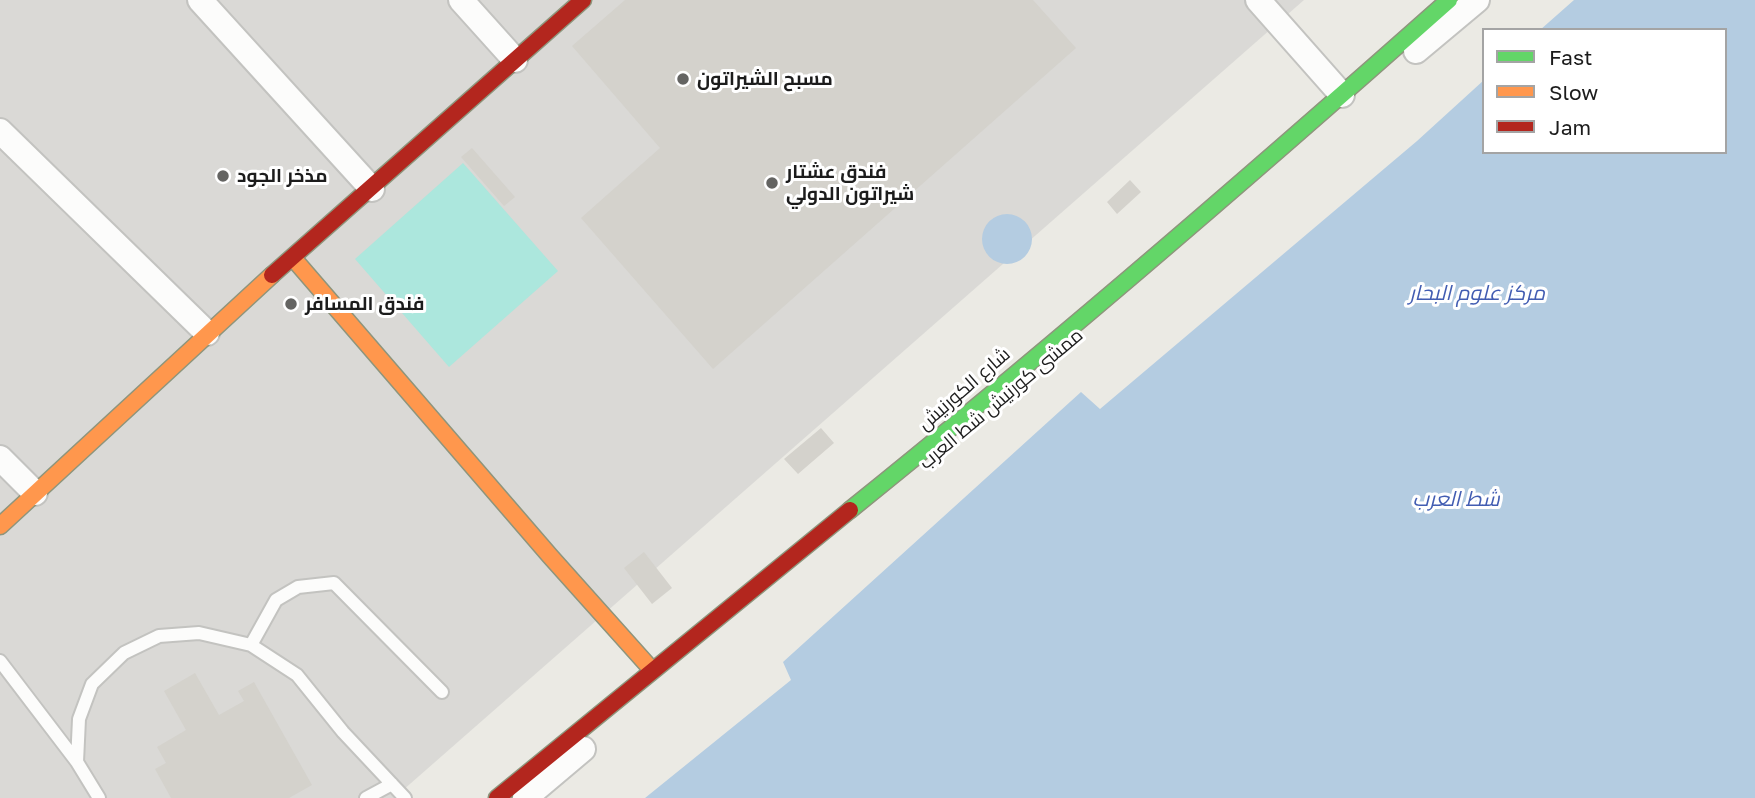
<!DOCTYPE html>
<meta charset="utf-8">
<style>
body{margin:0}
#map{position:relative;width:1755px;height:798px;overflow:hidden;background:#ebeae4;font-family:"Golos Text",sans-serif}
canvas{display:block}
.legend{position:absolute;left:1482px;top:28px;width:245px;height:126px;box-sizing:border-box;background:#fff;border:2px solid #a4a4a4;margin:0;padding:9px 12px;list-style:none;font-size:21px;color:#1c1c1c}
.legend li{display:flex;align-items:center;gap:14px;height:35px}
.legend b{width:35px;border:2px solid #a4a4a4}
</style>
<div id="map">
<canvas width="1755" height="798"></canvas>
<ul class="legend">
<li><b style="height:9px;background:#63d668"></b>Fast</li>
<li><b style="height:9px;background:#ff974d"></b>Slow</li>
<li><b style="height:9px;background:#b3261e"></b>Jam</li>
</ul>
</div>
<script>
const c = document.querySelector('canvas').getContext('2d');
c.lineJoin = 'round';
function fill(path, color) { c.fillStyle = color; c.fill(path, 'evenodd'); }
function stroke(path, color, width, dash) { c.strokeStyle = color; c.lineWidth = width; c.lineCap = dash ? 'butt' : 'round'; c.setLineDash(dash || []); c.stroke(path); }
function write(font, color, halo, rows, align = 'center') {
  c.font = font + ' "Golos Text",Cairo,sans-serif'; c.lineWidth = 6; c.setLineDash([]); c.textBaseline = 'middle'; c.strokeStyle = halo; c.fillStyle = color; for (const [text, x, y, turn = 0] of rows) {
    c.save(); c.translate(x, y); c.rotate((+turn || 0) * Math.PI / 180); c.textAlign = isNaN(turn) ? turn : align; if (halo) c.strokeText(text, 0, 0); c.fillText(text, 0, 0); c.restore();
  }
}
const residential = new Path2D(`
 M0,0H1304L394,798H0Z`);
const pitch = new Path2D(`
 M463,163L558,271L449,367L355,259Z`);
const water = new Path2D(`
 M1574,0H1755V798H645L791,680L783,662L1081,392L1100,409L1417,141L1484,80V152H1725V30H1540Z
 M982 239a25 25 0 1 1 50 0a25 25 0 1 1-50 0Z`);
const building = new Path2D(`
 M625,0H1033L1076,48L713,369L581,218L660,148L572,46Z
 M472,148L515,197L504,206L461,157Z
 M1130,180L1141,192L1117,214L1107,202Z
 M821,428L834,443L798,474L784,459Z
 M644,552L672,588L652,604L624,568Z
 M195,673L219,715L244,701L238,691L254,682L312,785L289,798H171L155,769L166,763L157,747L186,730L164,691Z`);
const lane = new Path2D(`
 M251,645L276,600L298,587L334,583L442,692
 M0,661L77,762L99,798
 M77,762L79,719L92,684L124,653L159,636L199,633L251,645L297,675L343,732L405,798
 M366,798L392,784`);
const street = new Path2D(`
 M200,0L372,189
 M461,0L515,60
 M1258,0L1342,95
 M1416,51L1477,0
 M0,131L207,333
 M0,458L35,493
 M525,798L583,749`);
const fast = new Path2D(`
 M850,510C1054,346 1253,174 1449,0`);
const slow = new Path2D(`
 M293,258L550,556L652,670
 M0,526L272,275`);
const jam = new Path2D(`
 M272,275L583,0
 M497,798L850,510`);
const markers = [
 [683,79,7,"#646462"],
 [223,176,7,"#646462"],
 [772,183,7,"#646462"],
 [291,304,7,"#646462"]
];
const poiNames = [
 ["مسبح الشيراتون",697,79],
 ["فندق عشتار",786,172],
 ["شيراتون الدولي",786,194],
 ["مذخر الجود",237,176],
 ["فندق المسافر",305,304]
];
const streetNames = [
 ["شارع الكورنيش",964,389,-41],
 ["ممشى كورنيش شط العرب",1001,399,-40]
];
const waterNames = [
 ["مركز علوم البحار",1477,293],
 ["شط العرب",1456,499]
];
fill(residential, '#dad9d6');
fill(pitch, '#ace7dd');
fill(water, '#b4cce1');
fill(building, '#d4d2cc');
stroke(lane, '#c3c3c0', 16);
stroke(street, '#c3c3c0', 28);
stroke(fast, '#8e957c', 19);
stroke(slow, '#8e957c', 19);
stroke(jam, '#8e957c', 19);
stroke(lane, '#fcfcfb', 12);
stroke(street, '#fcfcfb', 24);
stroke(fast, '#63d668', 16);
stroke(slow, '#ff974d', 16);
stroke(jam, '#b3261e', 16);
for (const [x, y, r, color] of markers) { const dot = new Path2D(); dot.arc(x, y, r, 0, 2 * Math.PI); c.fillStyle = color; c.fill(dot); stroke(dot, '#fff', 2.5); }
write('bold 19px', '#1c1c1c', '#fff', poiNames, 'left');
write('19px', '#1c1c1c', '#fff', streetNames);
write('italic 21px', '#425db2', '#fff', waterNames);
</script>
